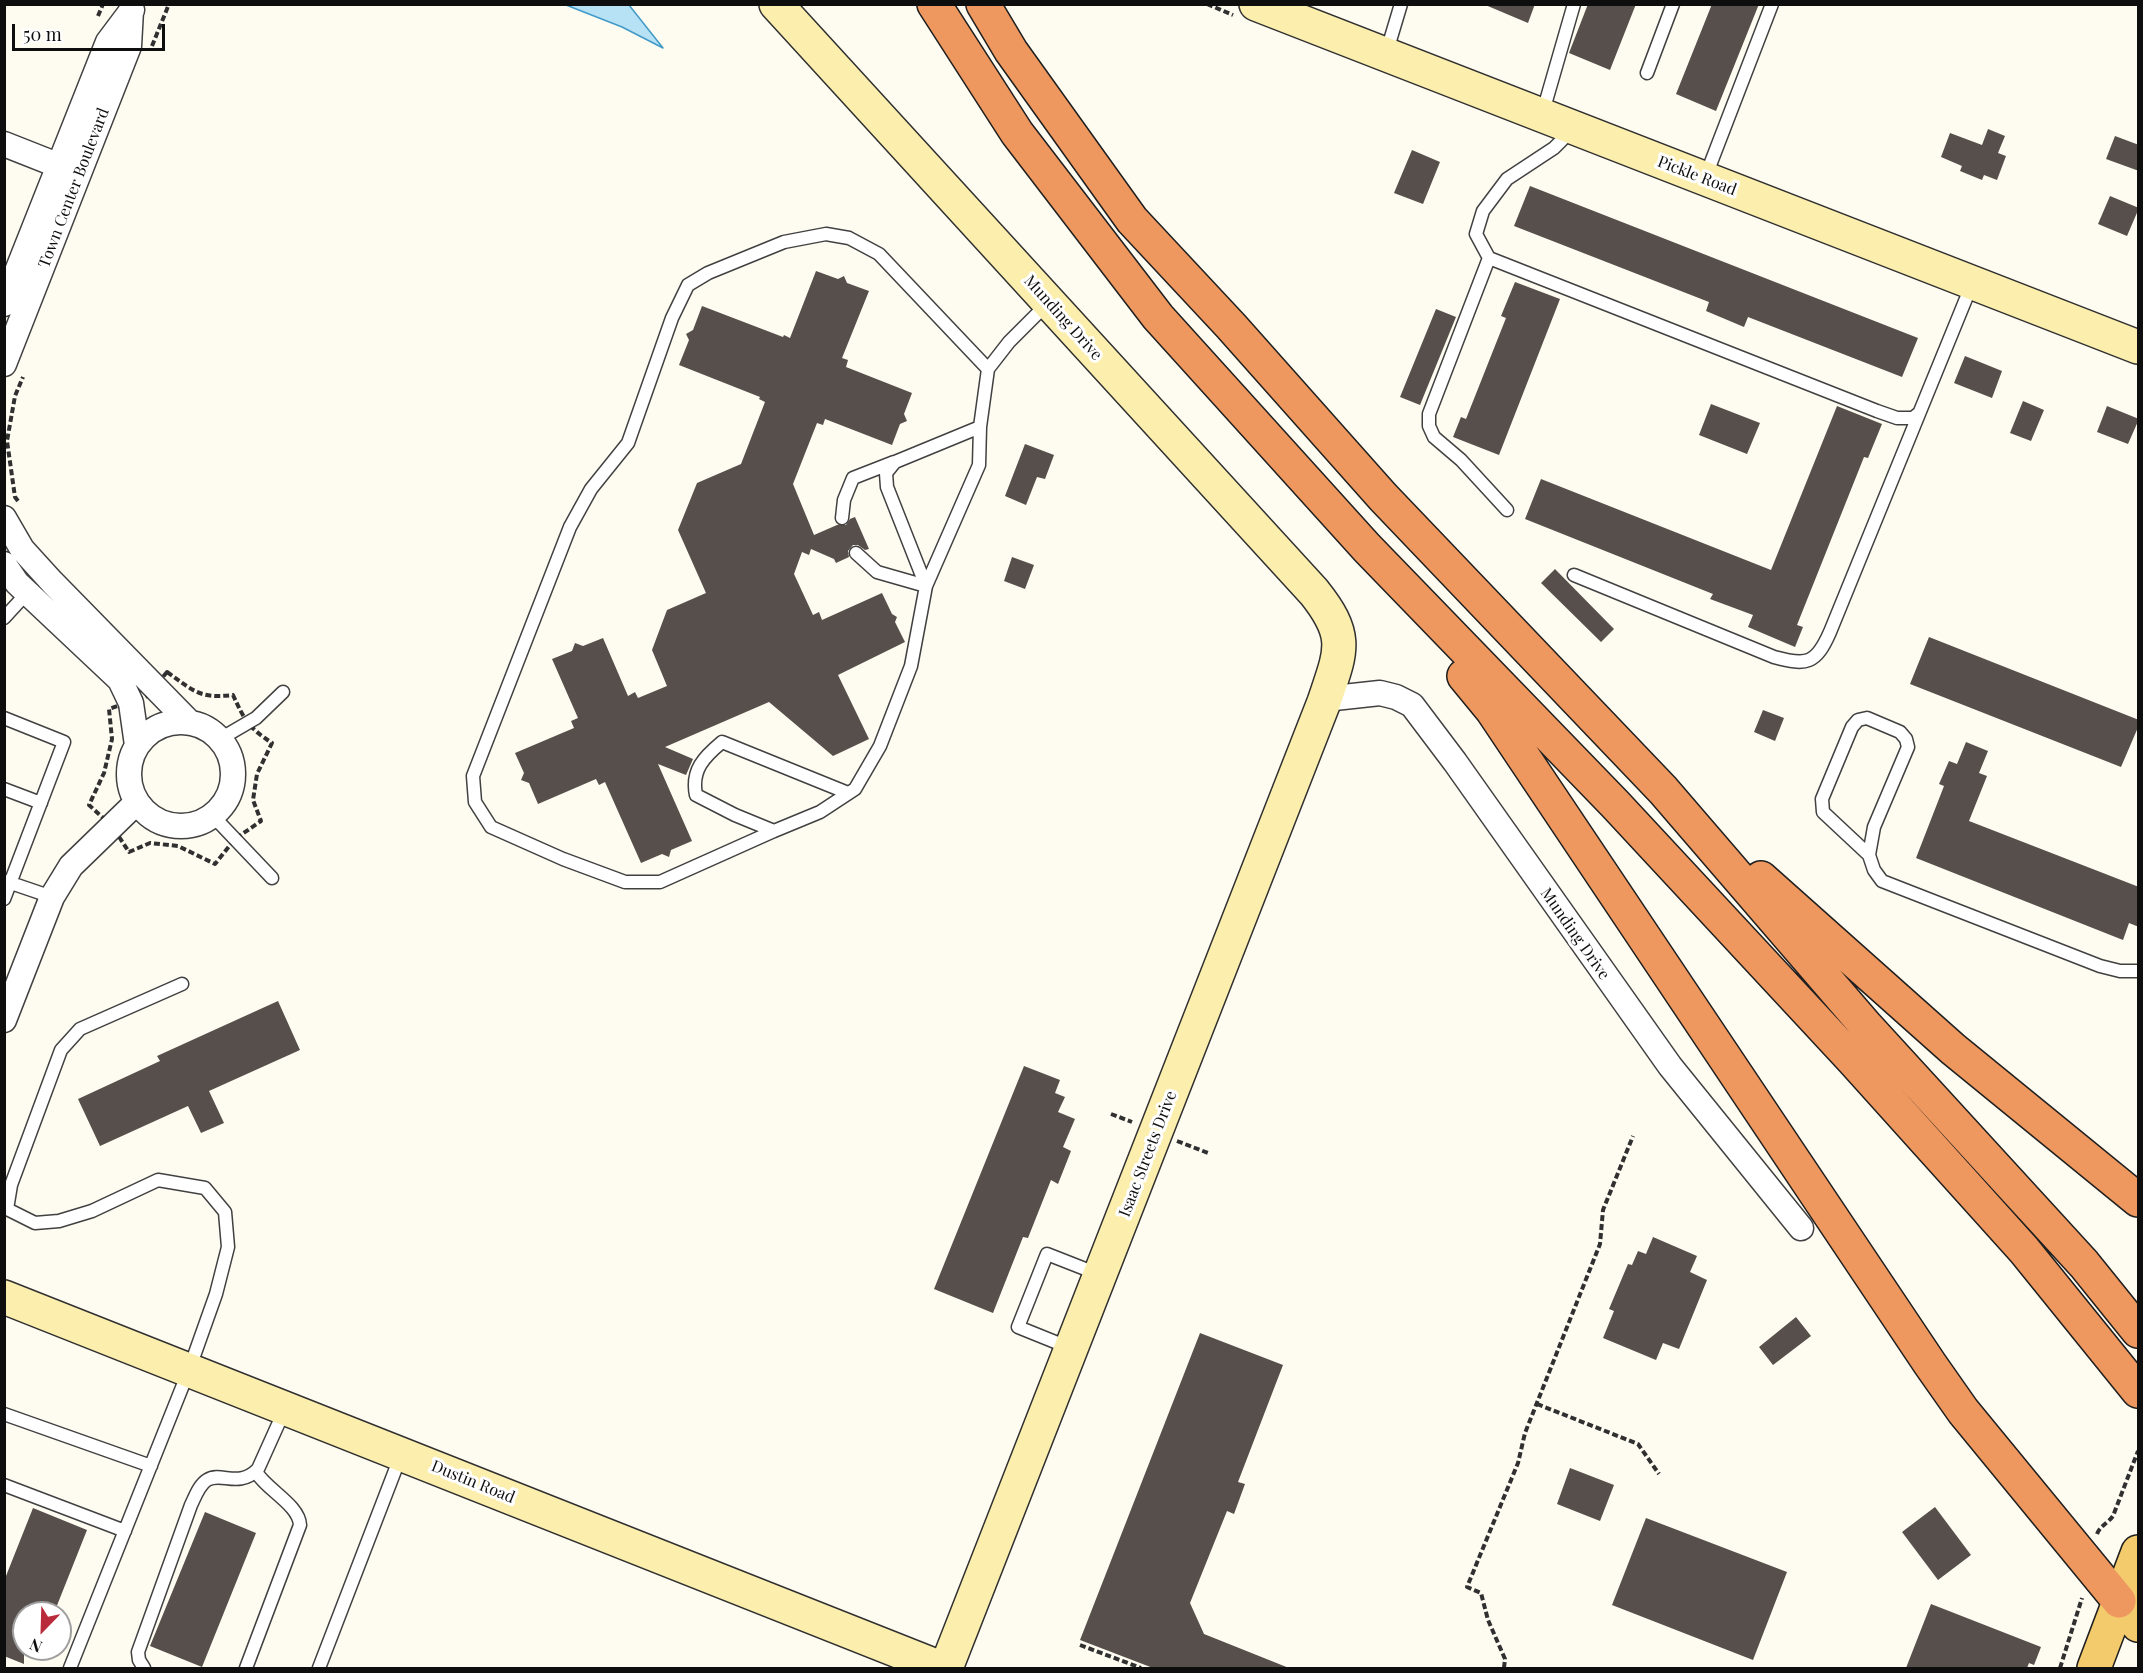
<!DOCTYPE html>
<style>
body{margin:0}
#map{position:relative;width:2143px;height:1673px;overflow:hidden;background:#fefbf1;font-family:"Playfair Display",serif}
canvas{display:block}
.frame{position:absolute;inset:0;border:6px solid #0e0e0e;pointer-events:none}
.north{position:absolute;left:12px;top:1601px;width:60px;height:60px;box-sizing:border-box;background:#fff;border:2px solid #9f9f9f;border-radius:50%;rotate:203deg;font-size:16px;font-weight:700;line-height:24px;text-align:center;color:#0e0e0e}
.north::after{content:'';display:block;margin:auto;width:21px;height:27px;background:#b92b3a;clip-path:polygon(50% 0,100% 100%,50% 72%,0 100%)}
.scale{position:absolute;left:12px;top:24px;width:153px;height:27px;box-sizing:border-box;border:3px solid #0e0e0e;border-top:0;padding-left:8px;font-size:18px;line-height:21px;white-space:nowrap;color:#0e0e0e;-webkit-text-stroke:4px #fff;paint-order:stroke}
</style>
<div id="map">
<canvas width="2143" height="1673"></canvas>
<div class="frame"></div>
<div class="north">N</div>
<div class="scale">50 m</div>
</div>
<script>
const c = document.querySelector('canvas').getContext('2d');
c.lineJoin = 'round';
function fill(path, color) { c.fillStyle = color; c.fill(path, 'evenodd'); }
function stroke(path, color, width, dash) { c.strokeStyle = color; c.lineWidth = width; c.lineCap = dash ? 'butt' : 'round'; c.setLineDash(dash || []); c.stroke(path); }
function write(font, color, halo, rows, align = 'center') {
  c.font = font + ' "Playfair Display",serif'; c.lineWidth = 6; c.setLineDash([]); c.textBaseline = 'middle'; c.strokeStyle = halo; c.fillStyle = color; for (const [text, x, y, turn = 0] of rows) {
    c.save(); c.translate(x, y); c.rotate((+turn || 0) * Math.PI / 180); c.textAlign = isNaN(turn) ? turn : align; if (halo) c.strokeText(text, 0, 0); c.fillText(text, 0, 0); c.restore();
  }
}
const water = new Path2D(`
 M566,5H629L663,48L622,27Z`);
const building = new Path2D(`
 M1483,4H1535L1528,23Z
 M1588,4H1636L1610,70L1569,53Z
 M1712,4H1759L1716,111L1676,94Z
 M1988,129L2005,136L1998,153L2006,156L1997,180L1984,175L1982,180L1960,171L1962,166L1941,157L1950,133L1982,145Z
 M2115,136L2139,145V171L2106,159Z
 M1412,150L1440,162L1423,204L1394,193Z
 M1530,186L1918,338L1902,377L1748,317L1744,327L1706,311L1709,302L1514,226Z
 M2110,196L2139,208L2127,236L2098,224Z
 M816,271L838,279L844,276L847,283L869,291L842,358L848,360L846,367L912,393L904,414L907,421L900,424L892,445L825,419L823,425L817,423L793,484L814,535L837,525H846L850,519L855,517L869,549L865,550L858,545H853L848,551L849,557L836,563L834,559L811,549L809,555L802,552L794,574L813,615L819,612L822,620L882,593L892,614L897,617L895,622L905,642L838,675L869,739L833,756L769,702L665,747L693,759L686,775L658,764L692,841L671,850L669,857L662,854L641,863L605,782L599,785L596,779L538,804L529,783L521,780L524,773L515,753L574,728L571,721L578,718L552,659L572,651L575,643L583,646L603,638L628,696L635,692L638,698L667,686L652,650L667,610L706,593L678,530L697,483L741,464L765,402L759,399L760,397L679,365L689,340L686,334L693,330L702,306L783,337L784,335L790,338Z
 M1515,282L1560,299L1499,455L1453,437L1461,417L1466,419L1506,318L1501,316Z
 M1436,309L1456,317L1420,405L1400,397Z
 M1965,356L2002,371L1992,398L1954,383Z
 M2023,401L2044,410L2031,441L2010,433Z
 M1711,404L1760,423L1747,454L1699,435Z
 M1837,406L1882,424L1868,458L1864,457L1797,625L1803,627L1795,647L1748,627L1753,615L1710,599L1713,594L1525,519L1541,479L1771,570Z
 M2107,406L2139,419L2128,444L2097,432Z
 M1025,444L1054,455L1045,479L1037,477L1026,505L1005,496Z
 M1012,557L1034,565L1025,589L1004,581Z
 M1555,569L1614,629L1601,642L1541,583Z
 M1929,637L2139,720V725L2121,767L1910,684Z
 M1763,710L1784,718L1775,741L1754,732Z
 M1966,742L1988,751L1979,773L1987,776L1969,821L2139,887V927L2129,923L2123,940L1916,858L1944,786L1939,784L1949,761L1957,764Z
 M278,1001L300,1050L209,1091L224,1123L201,1133L188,1106L100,1146L78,1099L160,1061L157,1056Z
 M1024,1066L1060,1080L1055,1093L1065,1097L1058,1112L1075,1119L1063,1147L1071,1151L1058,1184L1051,1180L1028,1238L1023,1237L993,1313L934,1289Z
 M1653,1237L1697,1256L1690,1272L1707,1280L1679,1349L1663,1343L1656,1360L1603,1338L1614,1311L1609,1309L1628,1264L1632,1265L1638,1251L1646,1254Z
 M1796,1317L1811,1336L1773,1365L1759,1347Z
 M1200,1333L1283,1365L1238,1482L1245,1484L1234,1514L1227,1511L1190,1603L1204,1634L1289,1668H1153L1080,1640Z
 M1570,1468L1614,1485L1600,1521L1557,1504Z
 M1935,1507L1971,1555L1938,1580L1902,1532Z
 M33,1508L87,1530L54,1613H24V1664L4,1656V1581Z
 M205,1512L256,1533L202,1667L150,1646Z
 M1646,1518L1787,1572L1753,1660L1612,1605Z
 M1931,1604L2041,1647L2034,1665L2029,1663L2027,1668H1906Z`);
const path = new Path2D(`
 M1207,4L1233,15
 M98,16L103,4
 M152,46L169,4
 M18,501L15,497L7,441L15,396L23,377
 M167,672C194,691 199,699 233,695C245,721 248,727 272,743L257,774L253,800L261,821L235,839L215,864L178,846L150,843L129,852L112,826L89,805L104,773L112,739L109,709L147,696Z
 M1111,1114L1132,1122
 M1177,1141L1208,1153
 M1537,1404L1638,1444L1659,1474
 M2097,1534C2100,1526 2108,1523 2113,1516L2138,1451
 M1080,1645L1141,1668
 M1504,1668L1505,1659L1488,1620L1481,1593L1467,1587L1518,1463L1525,1433L1600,1244L1603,1210L1633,1136
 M2060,1668L2082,1598`);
const lane = new Path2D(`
 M1386,54L1401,4
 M1647,73L1673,4
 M1542,115L1574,4
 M1573,129L1554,148L1507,179L1483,211L1476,234L1489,258L1877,411L1897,418H1913L1919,413
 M1705,178L1772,4
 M1489,258L1429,414V426L1434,437L1461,460L1507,510
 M842,518L844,500L853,478L894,462
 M856,553L877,572L926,586
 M1574,575L1774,657C1807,666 1816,664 1830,632L1972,284
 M926,586L887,487L886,473L895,462L980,427
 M4,618L27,593
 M4,718L64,742L4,899
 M220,739L256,718L283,692
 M4,789L41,803
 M848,793L722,742C704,757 691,770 696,795L735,815L774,831L820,812L855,789L880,746L911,666L926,586L979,465L980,427L988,369L1009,342L1048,303
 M213,816L272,878
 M774,831L660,882H625L563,859L491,827L475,802L473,776L570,527L591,489L628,443L672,318L688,285L708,273L784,242L826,234L849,238L879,254L988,369
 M1869,855L1874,827L1908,747L1906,739L1900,732L1867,718L1858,720L1852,727L1822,799L1823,812L1869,855L1874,870L1882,881L2100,966L2120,971H2138
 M5,881L52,897
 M1070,1348L1018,1327L1047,1254L1098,1274
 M4,1414L151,1466
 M4,1485L125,1531
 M70,1668L189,1370L216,1294L228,1247L225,1212L205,1188L158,1180L92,1211L59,1221L35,1223L7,1209L11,1185L61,1050L80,1029L182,984
 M144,1668L139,1660L138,1652L191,1505C195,1497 199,1485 207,1480C222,1471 238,1489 258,1469L285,1409
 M246,1668L300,1525C299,1505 267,1490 256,1472
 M319,1668L401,1455`);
const street = new Path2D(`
 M4,144L75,172
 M4,304L108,42L132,10
 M4,364L129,46L131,10
 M4,518L22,549L52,582L190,723
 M4,564L17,583L120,680L131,703L137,745
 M1325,699L1380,693L1396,697L1412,705L1455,762L1670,1066L1801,1228
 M129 774a52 52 0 1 1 104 0a52 52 0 1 1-104 0Z
 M4,1020L52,897L71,866L137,802`);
const secondary = new Path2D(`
 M776,4L1314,592C1350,637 1341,651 1324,702L946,1668
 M1256,4L2138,347
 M4,1297L941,1668`);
const primary = new Path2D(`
 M2119,1601L2138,1625
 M2094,1668L2138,1552`);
const highway = new Path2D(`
 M934,4L1017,133L1158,317L1367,548L1615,804L1853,1060L2024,1250L2138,1391
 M983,4L1011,51L1132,220L1231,326L1383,497L1663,790L1867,1027L2084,1264L2138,1331
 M1464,676L1492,710L1930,1364L1963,1411L2119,1601
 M1761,878L1953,1049L2138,1200`);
const streetNames = [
 ["Pickle Road",1697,176,21],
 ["Town Center Boulevard",74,188,-69],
 ["Munding Drive",1063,318,48],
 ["Munding Drive",1575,934,55],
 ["Isaac Streets Drive",1148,1154,-69],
 ["Dustin Road",473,1482,22]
];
fill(water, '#b7e1f4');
stroke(water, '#419ac8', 1.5);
fill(building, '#574f4b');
stroke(lane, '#414141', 15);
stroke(street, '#414141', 27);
stroke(secondary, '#303030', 36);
stroke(primary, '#1f1f1f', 36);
stroke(highway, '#1f1f1f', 36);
stroke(path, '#303030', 4, [6, 3]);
stroke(lane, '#fff', 12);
stroke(street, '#fff', 24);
stroke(secondary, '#fcefae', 33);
stroke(primary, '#f3ca6c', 33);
stroke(highway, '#ee985f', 33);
write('16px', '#0e0e0e', '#fff', streetNames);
</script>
